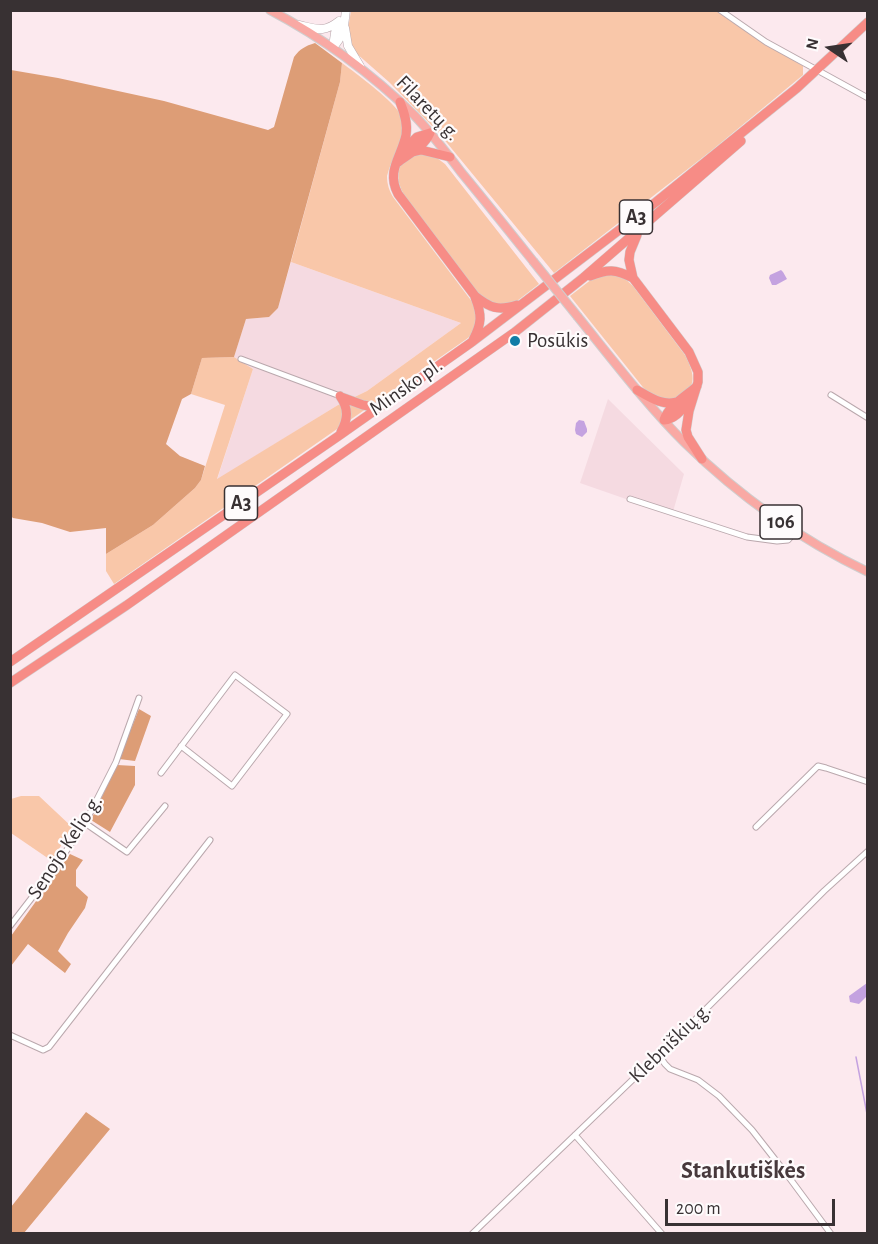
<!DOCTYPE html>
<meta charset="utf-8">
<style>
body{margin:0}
#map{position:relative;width:878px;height:1244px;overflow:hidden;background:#fce9ee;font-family:"Alegreya Sans",sans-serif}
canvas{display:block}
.frame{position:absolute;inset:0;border:12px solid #383133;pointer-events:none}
.north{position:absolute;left:800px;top:18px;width:60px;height:60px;-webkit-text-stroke:4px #fefbfc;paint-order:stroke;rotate:283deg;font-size:16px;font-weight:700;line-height:24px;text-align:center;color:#383133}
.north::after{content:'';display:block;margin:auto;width:21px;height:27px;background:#383133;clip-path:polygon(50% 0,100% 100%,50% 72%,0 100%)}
.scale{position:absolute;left:665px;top:1199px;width:170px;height:27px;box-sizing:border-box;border:3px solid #383133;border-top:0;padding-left:8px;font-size:18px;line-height:21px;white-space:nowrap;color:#383133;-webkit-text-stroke:4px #fefbfc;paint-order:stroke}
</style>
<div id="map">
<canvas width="878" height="1244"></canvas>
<div class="frame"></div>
<div class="north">N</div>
<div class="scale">200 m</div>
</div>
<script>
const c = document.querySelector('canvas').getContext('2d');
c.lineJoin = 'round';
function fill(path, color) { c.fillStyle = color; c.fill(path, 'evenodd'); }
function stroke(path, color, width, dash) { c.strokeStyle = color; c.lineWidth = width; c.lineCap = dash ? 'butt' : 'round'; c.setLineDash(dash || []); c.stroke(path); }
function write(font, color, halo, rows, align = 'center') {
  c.font = font + ' "Alegreya Sans",sans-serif'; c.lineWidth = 4.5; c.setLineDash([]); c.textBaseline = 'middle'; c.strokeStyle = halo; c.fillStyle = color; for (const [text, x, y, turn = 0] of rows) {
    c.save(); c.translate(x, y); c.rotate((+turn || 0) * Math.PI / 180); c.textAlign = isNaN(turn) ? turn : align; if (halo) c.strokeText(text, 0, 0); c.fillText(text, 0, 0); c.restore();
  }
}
const built = new Path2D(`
 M291,262L461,323L367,391L338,405L217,480L253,369L234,357L246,319L269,317L278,308Z
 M608,399L684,474L672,515L580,483Z`);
const green = new Path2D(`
 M351,11H716L750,34L803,66V75L711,151L554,273L438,132L389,82L356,53L350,45L348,29Z
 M342,63C357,74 388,97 399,112C402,117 404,125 403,131C401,146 391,160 387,176C387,184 389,190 393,197L473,303C476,318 479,325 468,338L114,584L106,571V554L153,525L195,488L201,480L225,405L191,394L202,358L234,357L253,369L217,479L338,405L367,391L461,323L291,262L340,82Z
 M417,153L433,155L445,164L539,284L517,301L497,306L480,297L408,202C400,188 395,179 401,164Z
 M610,273L623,277L633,286L685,355C698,379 696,395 666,401L646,391L570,296L592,279Z
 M21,796H39L72,827L52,861L11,833V799Z`);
const forest = new Path2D(`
 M315,43L342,63L340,82L278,308L269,317L246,319L234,357L202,358L191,394L182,399L166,444L180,456L205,466L201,480L195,488L153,525L106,554V528L70,532L42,523L13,518L10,515L11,70L58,78L164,101L268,130L274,127L294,57C300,49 305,46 315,43Z
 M139,709L151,716L135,761L119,759Z
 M117,765L135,766V785L110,832L91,820Z
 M70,854L83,860L76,870V886L88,897L85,908L68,933L58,951L71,964L65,973L28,944L11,966V936Z
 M86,1112L110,1129L24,1233H11V1207Z`);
const water = new Path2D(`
 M781,270L783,272L787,279L776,285H772L769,278L770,275Z
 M579,420L584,421L587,429V432L582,437L576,434L575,430L576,423Z
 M867,983V996L859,1004L850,1002L849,996Z`);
const stream = new Path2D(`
 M856,1057L868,1119`);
const minor = new Path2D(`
 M720,10L766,42L868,98
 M241,359L340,396
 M831,395L868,418
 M630,499L747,537L777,541L788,540L795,532
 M161,773L235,675L287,714L232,786L181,746
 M85,823L127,852L165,806
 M756,827L818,766L826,768L868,782
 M10,926L54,869L85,823L116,762L139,698
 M10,1035L43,1050L49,1047L210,840
 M658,1054L665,1064L670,1069L698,1080L719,1096L752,1130L788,1176L831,1234
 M575,1135L662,1234
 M472,1234L701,1014L824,891L868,851`);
const secondary = new Path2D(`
 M299,25C317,29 324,33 339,21
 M345,28L348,46L360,66
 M333,47C344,36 344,26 346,10
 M333,47L335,33L338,22`);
const primary = new Path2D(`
 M270,10C323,38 371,73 414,115C431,133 446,152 461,172C485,201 509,231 533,261
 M578,317C612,359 646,404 685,443C738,495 801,540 868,572`);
const trunk = new Path2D(`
 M400,102C404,112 408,123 406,135C401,158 386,171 398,194L475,296C490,308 498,311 517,305
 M402,152L417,137L430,133
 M413,152L421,150L450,157
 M397,163C408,154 424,147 430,133
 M637,235L630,252L629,260L633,278L689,352L698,372V382L689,411L686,430L688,437L702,459
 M590,276C608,269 615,269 633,278
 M473,340C482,323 482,315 475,297
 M637,390C650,397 662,406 676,402
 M340,396C349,409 348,419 341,432
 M341,397L363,405L379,408
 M664,420C669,405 685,397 697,386
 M664,420C676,419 683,408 691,399
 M10,662L340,435L472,342L656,202L797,88L868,22
 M10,683L127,605L515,332L583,278L741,141`);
const primaryBridge = new Path2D(`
 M533,261L578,317`);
const markers = [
 [515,341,6,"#117ca6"]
];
const shields = [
 [636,217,33],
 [241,503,33],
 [781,522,42]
];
const shieldNames = [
 ["A3",636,217],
 ["A3",241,503],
 ["106",781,522]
];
const streetNames = [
 ["Filaretų g.",428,108,46],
 ["Minsko pl.",406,387,-35],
 ["Senojo Kelio g.",65,847,-57],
 ["Klebniškių g.",670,1043,-44]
];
const poiNames = [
 ["Posūkis",527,341]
];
const quarterNames = [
 ["Stankutiškės",743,1171]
];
fill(built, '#f5dae1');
fill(green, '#f9c7a9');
fill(forest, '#dd9d76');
fill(water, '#c4a2e0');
stroke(stream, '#c4a2e0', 1.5);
stroke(minor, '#baa8ad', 7);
stroke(secondary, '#baa8ad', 9);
stroke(primary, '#cfcece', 10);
stroke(trunk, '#cfcece', 10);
stroke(minor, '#fff', 5);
stroke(secondary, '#fff', 8);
stroke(primary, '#f9a9a4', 8);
stroke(trunk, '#f78c86', 9);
stroke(primaryBridge, '#cfcece', 10, []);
stroke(primaryBridge, '#f9a9a4', 8);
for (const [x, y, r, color] of markers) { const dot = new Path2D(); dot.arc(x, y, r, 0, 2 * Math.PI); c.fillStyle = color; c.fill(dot); stroke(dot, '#fefbfc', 2); }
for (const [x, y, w] of shields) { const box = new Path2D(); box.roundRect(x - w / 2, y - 17, w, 34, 4.5); c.fillStyle = '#fefbfc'; c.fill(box); stroke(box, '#383133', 1.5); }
write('bold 20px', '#383133', null, shieldNames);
write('21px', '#383133', '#fefbfc', streetNames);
write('21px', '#383133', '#fefbfc', poiNames, 'left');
write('bold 24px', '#47393c', '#fefbfc', quarterNames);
</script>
